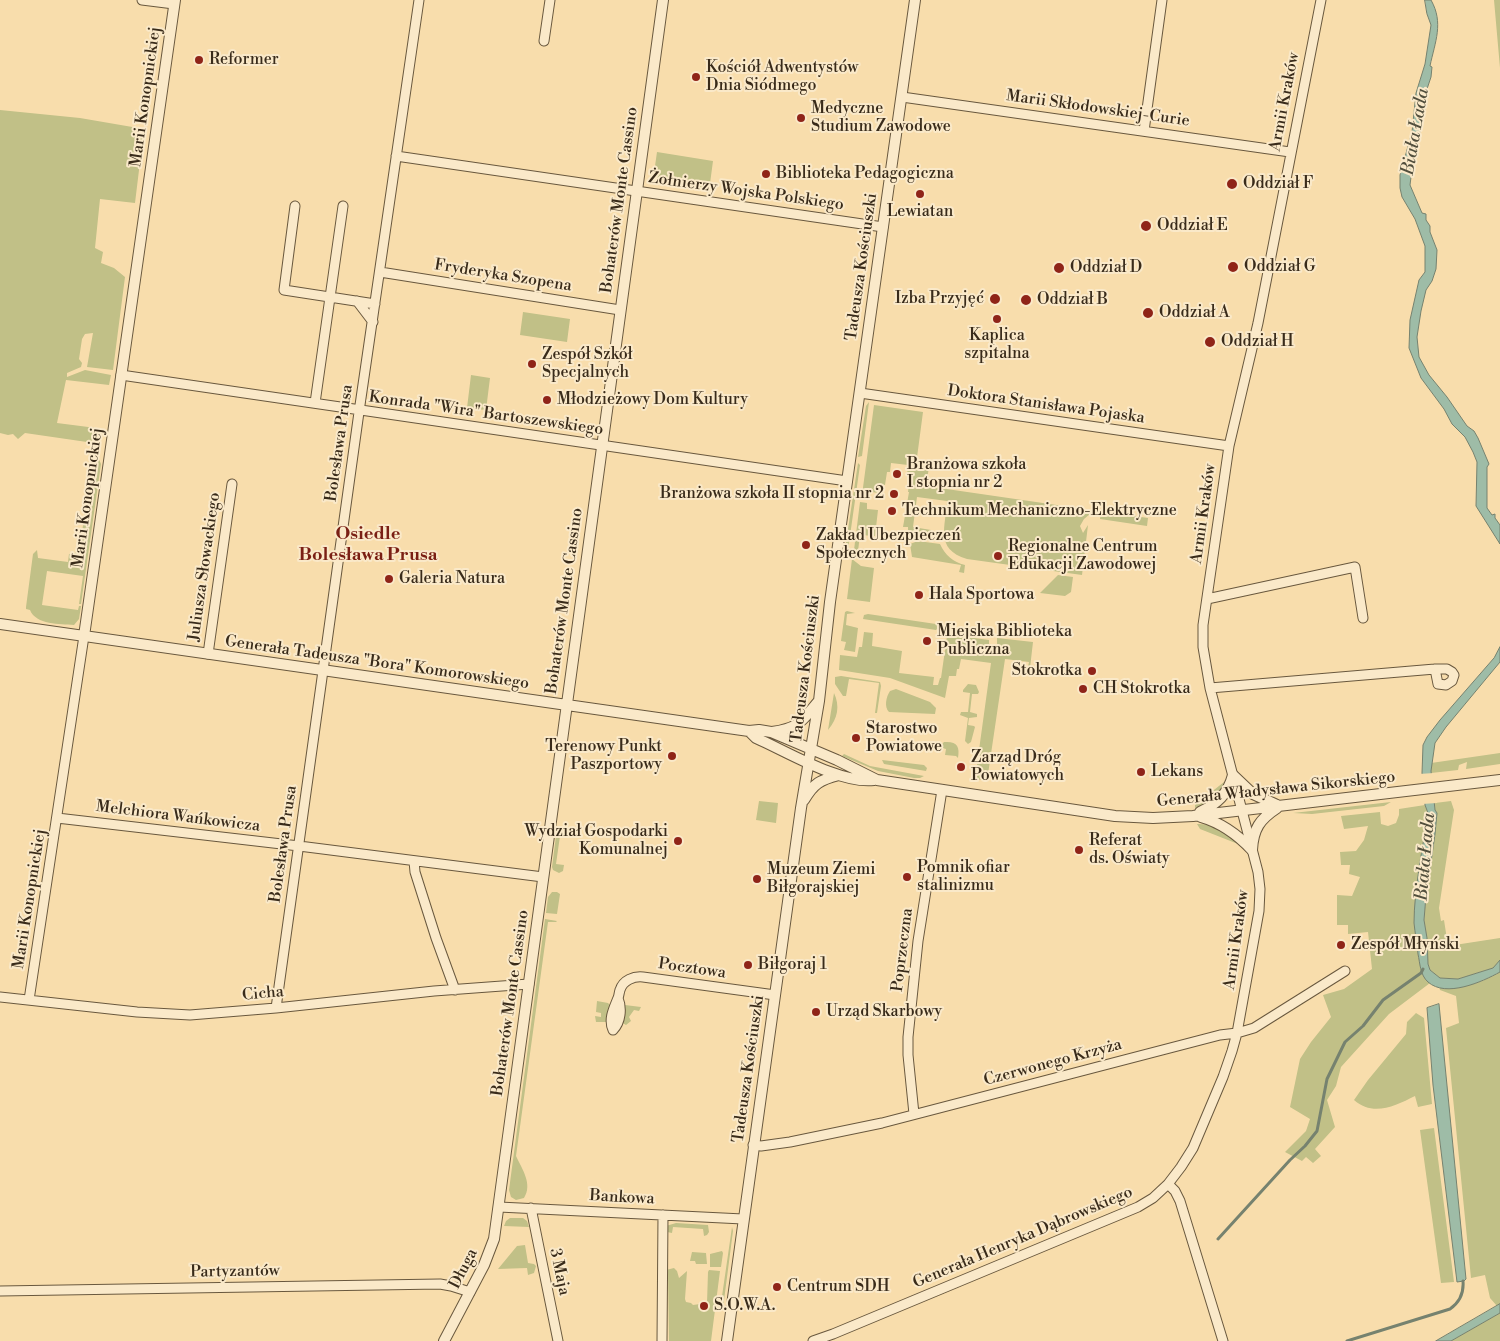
<!DOCTYPE html>
<meta charset="utf-8">
<style>
body{margin:0}
canvas{display:block;background:#f8ddac}
</style>
<canvas width="1500" height="1341"></canvas>
<script>
const c = document.querySelector('canvas').getContext('2d');
c.lineJoin = 'round';
function fill(path, color) { c.fillStyle = color; c.fill(path, 'evenodd'); }
function stroke(path, color, width, dash) { c.strokeStyle = color; c.lineWidth = width; c.lineCap = dash ? 'butt' : 'round'; c.setLineDash(dash || []); c.stroke(path); }
function write(font, color, halo, rows, align = 'center') {
  c.font = font + ' "Libre Bodoni",serif'; c.lineWidth = 4; c.setLineDash([]); c.textBaseline = 'middle'; c.strokeStyle = halo; c.fillStyle = color; for (const [text, x, y, turn = 0] of rows) {
    c.save(); c.translate(x, y); c.rotate((+turn || 0) * Math.PI / 180); c.textAlign = isNaN(turn) ? turn : align; if (halo) c.strokeText(text, 0, 0); c.fillText(text, 0, 0); c.restore();
  }
}
const green = new Path2D(`
 M1494,0H1500V68Z
 M0,110L80,118L144,129L135,203L100,199L95,248L103,252L101,263L114,268L125,277L113,370L87,367L93,333L85,334L82,339L79,359L82,363L81,367L67,373V377L85,370L111,375L109,385L66,380L57,423L104,429C100,437 96,440 87,442L25,433L18,439L13,434L8,435L0,433Z
 M657,152L713,161L709,191L654,183L653,180Z
 M523,312L570,319L567,342L520,335Z
 M471,375L490,378L486,410L467,408Z
 M869,402L862,456L858,457L866,406Z
 M874,405L923,412L916,465L929,467L926,486L1091,510L1090,514L1084,519L1080,526L1083,533L1088,525L1082,575L967,559C934,549 946,526 947,501L917,497L913,527L931,530L937,536L920,533L910,534L908,533V527H903L909,492H908L910,475H907L908,465L891,463L890,472H887L885,485L880,484L879,493L864,491V495H862Z
 M93,456L98,457L101,464L81,604H79L83,576L47,571L42,605L78,610L79,606H81L79,619L74,625C60,624 36,625 30,610L26,609V607L33,554L37,550L38,558L68,562L69,554L75,553L80,550L91,459Z
 M858,463L860,465L848,550L845,549Z
 M860,502L867,503V509L878,510L875,536L860,535L858,551L854,550Z
 M1101,511L1148,518L1147,526L1100,519Z
 M918,541L940,544C945,555 953,562 965,565L964,573L959,572L961,565L912,557L910,544Z
 M852,559L861,566L874,568L870,602L847,599Z
 M1058,575L1073,577L1071,592L1065,596L1040,593Z
 M847,611L855,613L847,614L846,625L858,628L855,652L844,650L846,642L841,641L845,612Z
 M868,614L936,624L939,627L936,630L863,619L864,615Z
 M949,622L953,623L952,635L989,640V647L997,648V638L1033,642L1030,668L1028,667L1029,662L1005,659L987,781L975,779L991,663L961,659L959,669H957L956,676H949L945,698L890,678L839,670L840,655L857,657L859,647H862L864,632L873,633L872,646L902,651L899,673L934,677L933,685H938L940,678H941Z
 M841,676L880,682L881,686L877,713H875L879,683L849,679L846,696H843L835,684V677Z
 M968,684L976,685L979,692L978,694H972L970,712L977,714V717L969,718L968,725L974,726L975,727L971,742L968,744L965,741L968,718L960,715L961,712H968L970,693L963,692V690Z
 M896,689L930,702L936,708L935,714L889,712C884,707 886,697 890,691Z
 M834,693C840,706 838,718 828,730Z
 M944,742C957,741 960,746 958,758L956,756L945,755L946,749L939,747Z
 M1500,753V764L1466,769L1467,762L1459,765L1458,770L1431,773V763Z
 M844,754L870,766L924,776L920,778H914L878,771L842,756Z
 M882,760L924,765L927,768L926,771L884,764Z
 M1224,782C1221,796 1209,803 1195,808V805Z
 M759,801L778,803L776,823L756,820Z
 M1451,801L1454,810L1439,908L1441,921L1444,920L1448,946L1500,938V960L1493,968L1458,979L1440,978L1430,970L1428,964L1427,938L1424,920L1426,896L1437,813L1435,811V803Z
 M1391,802L1384,806L1312,814L1293,813Z
 M1425,805L1428,813L1414,920L1421,970L1430,983L1389,1014L1341,1067L1336,1086L1327,1100L1335,1127L1315,1149L1321,1156L1313,1163L1306,1157L1302,1161L1285,1152L1306,1131L1310,1119L1290,1107L1300,1059L1311,1042L1331,1017L1323,995L1344,989L1372,969L1368,932L1348,934V925H1337V895L1352,896L1360,877L1349,874L1350,865H1341L1340,852L1356,851L1364,840L1368,826L1344,829L1341,816L1380,812L1381,824L1388,826L1396,823L1399,815V809Z
 M1197,824C1215,823 1233,835 1243,849L1238,844L1200,829Z
 M556,836H560L556,864L564,865L563,871L559,873L553,870L552,867Z
 M552,892H557L560,894L557,914L546,913L548,897Z
 M545,919L557,921L556,922H548L516,1156C522,1169 533,1184 524,1198L516,1200L511,1197L509,1190Z
 M1500,972V1304L1497,1306L1490,1298L1485,1275L1471,1278L1446,1028L1459,1023L1456,996L1440,990L1439,986C1461,990 1481,983 1500,972Z
 M597,1001L608,1003L610,1005L607,1022H596L595,1016L601,1017V1013L596,1012Z
 M625,1005L641,1007L639,1011L634,1010L629,1017L631,1021L626,1025L621,1022Z
 M1416,1013L1424,1018L1432,1104L1418,1107L1415,1096C1395,1106 1373,1117 1354,1100L1368,1080L1406,1034L1407,1022Z
 M1434,1128L1454,1282L1441,1283L1420,1130Z
 M510,1218H523L527,1221L529,1227L504,1226L506,1221Z
 M676,1223L708,1225L709,1232L707,1235L704,1236L703,1229L673,1227L672,1233L667,1232L666,1226Z
 M732,1227L733,1231L723,1308L720,1310Z
 M525,1245L528,1263L534,1264L536,1266L534,1273L528,1275L527,1268L498,1269L517,1246Z
 M722,1251L723,1253L721,1267H710V1254Z
 M692,1252L706,1253L707,1264H696L695,1261H690Z
 M674,1268L677,1271L679,1278L687,1271L685,1299L686,1302L691,1303L693,1305L707,1303L708,1272L709,1270L720,1271L711,1341H669L668,1273L666,1270Z
 M1500,1313V1341H1451Z`);
const water = new Path2D(`
 M1425,0H1431C1444,23 1435,42 1430,66L1432,67L1431,77L1425,95V111L1413,161L1410,185L1422,213L1426,214V220L1430,226V232L1437,250L1436,269L1432,281L1426,290L1421,311L1417,337L1419,357L1429,375L1447,397L1467,426L1474,431L1478,438L1489,464L1487,467V508L1492,515L1495,514V518L1500,525V544L1476,506L1477,462L1473,452L1465,437L1452,424L1444,409L1421,378L1409,348L1410,320L1419,280L1425,272V246L1415,219L1402,197L1400,188V175L1412,132L1416,93L1425,64L1431,25L1427,14Z
 M1500,647V662L1446,727L1435,743L1431,771L1435,810L1437,813L1435,834L1426,896L1424,920L1427,938L1428,964L1430,970L1440,978L1458,979L1493,968L1500,960V972C1482,982 1446,998 1428,982C1420,975 1420,963 1418,954C1417,943 1415,933 1414,923C1414,890 1423,846 1428,813L1425,805L1422,773L1423,745L1427,737L1440,720L1494,658Z
 M1439,1004L1466,1279L1464,1281L1457,1282L1433,1085L1427,1008Z
 M1500,1304V1313L1451,1341H1436Z`);
const pier = new Path2D(`
 M1434,773L1437,803L1422,804L1419,774Z`);
const stream = new Path2D(`
 M1218,1239L1290,1160L1305,1146L1317,1131L1327,1079L1345,1042L1363,1026L1383,1000L1421,973L1423,969
 M1347,1341L1450,1309C1460,1302 1464,1293 1463,1281`);
const minor = new Path2D(`
 M142,0L174,4
 M544,41L550,0
 M902,97L1290,152
 M1144,131L1162,0
 M396,156L883,227
 M295,206L284,290L375,304
 M380,272L620,310
 M357,301L373,322
 M121,375L847,481
 M860,393L1229,446
 M315,403L343,206
 M1207,599L1355,567L1363,618
 M208,654L232,484
 M1210,688L1435,669H1447L1452,672L1454,675L1452,681L1446,685L1438,684L1435,669
 M57,818L299,846L543,877
 M414,861L415,872L436,938L455,990
 M0,997L137,1012L190,1015L276,1008L434,991L529,984
 M29,1000L84,636
 M276,1008L360,405L419,0
 M613,1030C608,1019 614,1008 618,998C619,996 619,993 620,990C623,980 634,976 643,977L775,995
 M613,1030C621,1022 622,1008 618,998
 M914,1114L908,1055V1037L918,941L942,790
 M753,1145L761,1146L790,1142L882,1123L1220,1035L1237,1033L1254,1028L1345,971
 M1168,1184L1175,1191L1180,1201L1223,1341
 M499,1207L743,1219
 M531,1208L558,1341
 M0,1291L440,1284L451,1286L470,1292
 M662,1341L663,1215
 M813,1341L833,1334L1138,1207L1153,1198L1168,1184L1181,1167L1193,1148L1223,1077L1232,1051L1237,1033L1259,911L1260,889L1258,872L1210,688L1203,647V625L1229,446L1258,323L1321,0`);
const tertiary = new Path2D(`
 M0,624L749,731L759,730L771,732L837,760L877,780L1115,816L1153,818L1193,816L1500,780
 M84,636L175,0
 M749,731L756,738C788,752 840,784 874,780
 M772,732C799,728 801,722 818,702
 M804,800C814,783 820,780 839,775
 M1200,812C1217,804 1228,794 1233,775L1253,794L1277,805
 M1201,817C1222,823 1237,834 1252,850
 M1252,850C1253,829 1260,819 1277,808
 M444,1341L484,1265L494,1239L663,0
 M727,1341L801,808L819,701L830,602L915,0`);
const markers = [
 [199,60,5,"#8f2418"],
 [696,77,5,"#8f2418"],
 [801,118,5,"#8f2418"],
 [766,174,5,"#8f2418"],
 [1232,184,6,"#8f2418"],
 [920,194,5,"#8f2418"],
 [1146,226,6,"#8f2418"],
 [1233,267,6,"#8f2418"],
 [1059,268,6,"#8f2418"],
 [995,299,6,"#8f2418"],
 [1026,300,6,"#8f2418"],
 [1148,313,6,"#8f2418"],
 [997,319,5,"#8f2418"],
 [1210,342,6,"#8f2418"],
 [532,364,5,"#8f2418"],
 [547,400,5,"#8f2418"],
 [897,474,5,"#8f2418"],
 [894,494,5,"#8f2418"],
 [892,511,5,"#8f2418"],
 [806,545,5,"#8f2418"],
 [998,556,5,"#8f2418"],
 [389,579,5,"#8f2418"],
 [919,595,5,"#8f2418"],
 [927,641,5,"#8f2418"],
 [1092,671,5,"#8f2418"],
 [1083,689,5,"#8f2418"],
 [856,738,5,"#8f2418"],
 [672,756,5,"#8f2418"],
 [961,767,5,"#8f2418"],
 [1141,772,5,"#8f2418"],
 [678,841,5,"#8f2418"],
 [1079,850,5,"#8f2418"],
 [907,877,5,"#8f2418"],
 [757,879,5,"#8f2418"],
 [1341,945,5,"#8f2418"],
 [748,965,5,"#8f2418"],
 [816,1012,5,"#8f2418"],
 [777,1287,5,"#8f2418"],
 [704,1306,5,"#8f2418"]
];
const poiNames = [
 ["Reformer",209,60],
 ["Kościół Adwentystów",706,68],
 ["Dnia Siódmego",706,86],
 ["Medyczne",811,109],
 ["Studium Zawodowe",811,127],
 ["Biblioteka Pedagogiczna",776,174],
 ["Oddział F",1243,184],
 ["Lewiatan",920,212,"center"],
 ["Oddział E",1157,226],
 ["Oddział G",1244,267],
 ["Oddział D",1070,268],
 ["Izba Przyjęć",984,299,"right"],
 ["Oddział B",1037,300],
 ["Oddział A",1159,313],
 ["Kaplica",997,336,"center"],
 ["szpitalna",997,354,"center"],
 ["Oddział H",1221,342],
 ["Zespół Szkół",542,355],
 ["Specjalnych",542,373],
 ["Młodzieżowy Dom Kultury",557,400],
 ["Branżowa szkoła",907,465],
 ["I stopnia nr 2",907,483],
 ["Branżowa szkoła II stopnia nr 2",884,494,"right"],
 ["Technikum Mechaniczno-Elektryczne",902,511],
 ["Zakład Ubezpieczeń",816,536],
 ["Społecznych",816,554],
 ["Regionalne Centrum",1008,547],
 ["Edukacji Zawodowej",1008,565],
 ["Galeria Natura",399,579],
 ["Hala Sportowa",929,595],
 ["Miejska Biblioteka",937,632],
 ["Publiczna",937,650],
 ["Stokrotka",1082,671,"right"],
 ["CH Stokrotka",1093,689],
 ["Starostwo",866,729],
 ["Powiatowe",866,747],
 ["Terenowy Punkt",662,747,"right"],
 ["Paszportowy",662,765,"right"],
 ["Zarząd Dróg",971,758],
 ["Powiatowych",971,776],
 ["Lekans",1151,772],
 ["Wydział Gospodarki",668,832,"right"],
 ["Komunalnej",668,850,"right"],
 ["Referat",1089,841],
 ["ds. Oświaty",1089,859],
 ["Pomnik ofiar",917,868],
 ["stalinizmu",917,886],
 ["Muzeum Ziemi",767,870],
 ["Biłgorajskiej",767,888],
 ["Zespół Młyński",1351,945],
 ["Biłgoraj 1",758,965],
 ["Urząd Skarbowy",826,1012],
 ["Centrum SDH",787,1287],
 ["S.O.W.A.",714,1306]
];
const streetNames = [
 ["Marii Konopnickiej",146,97,-82],
 ["Armii Kraków",1285,102,-79],
 ["Marii Skłodowskiej-Curie",1098,109,8],
 ["Żołnierzy Wojska Polskiego",746,192,8],
 ["Bohaterów Monte Cassino",620,200,-82],
 ["Tadeusza Kościuszki",862,267,-82],
 ["Fryderyka Szopena",503,276,9],
 ["Doktora Stanisława Pojaska",1046,405,8],
 ["Konrada \"Wira\" Bartoszewskiego",486,414,8],
 ["Bolesława Prusa",340,443,-82],
 ["Marii Konopnickiej",88,498,-82],
 ["Armii Kraków",1204,514,-82],
 ["Juliusza Słowackiego",205,567,-82],
 ["Bohaterów Monte Cassino",565,601,-82],
 ["Generała Tadeusza \"Bora\" Komorowskiego",377,663,8],
 ["Tadeusza Kościuszki",806,669,-83],
 ["Generała Władysława Sikorskiego",1276,790,-6],
 ["Melchiora Wańkowicza",178,817,7],
 ["Bolesława Prusa",284,844,-82],
 ["Marii Konopnickiej",30,899,-81],
 ["Armii Kraków",1237,940,-82],
 ["Poprzeczna",903,950,-83],
 ["Pocztowa",692,969,8],
 ["Cicha",263,994,-5],
 ["Bohaterów Monte Cassino",511,1003,-82],
 ["Czerwonego Krzyża",1053,1063,-15],
 ["Tadeusza Kościuszki",749,1069,-82],
 ["Bankowa",622,1198,3],
 ["Generała Henryka Dąbrowskiego",1023,1238,-23],
 ["Długa",464,1269,-63],
 ["Partyzantów",235,1272,-1],
 ["3 Maja",559,1272,78]
];
const waterNames = [
 ["Biała Łada",1416,132,-80],
 ["Biała Łada",1426,857,-85]
];
const neighbourhoodNames = [
 ["Osiedle",368,535],
 ["Bolesława Prusa",368,556]
];
fill(green, '#c1c087');
fill(water, '#9ebca7');
stroke(water, '#76826f', 1);
fill(pier, '#f8ddac');
stroke(stream, '#76826f', 3);
stroke(minor, '#69583e', 11);
stroke(tertiary, '#69583e', 12);
stroke(minor, '#fae9c9', 9);
stroke(tertiary, '#fae9c9', 10);
for (const [x, y, r, color] of markers) { const dot = new Path2D(); dot.arc(x, y, r, 0, 2 * Math.PI); c.fillStyle = color; c.fill(dot); stroke(dot, '#fae9c9', 2); }
write('16px', '#392b1a', '#fae9c9', poiNames, 'left');
write('16px', '#392b1a', '#fae9c9', streetNames);
write('italic 18px', '#524f3d', '#fae9c9', waterNames);
write('bold 18px', '#7a1f14', '#fae9c9', neighbourhoodNames);
</script>
